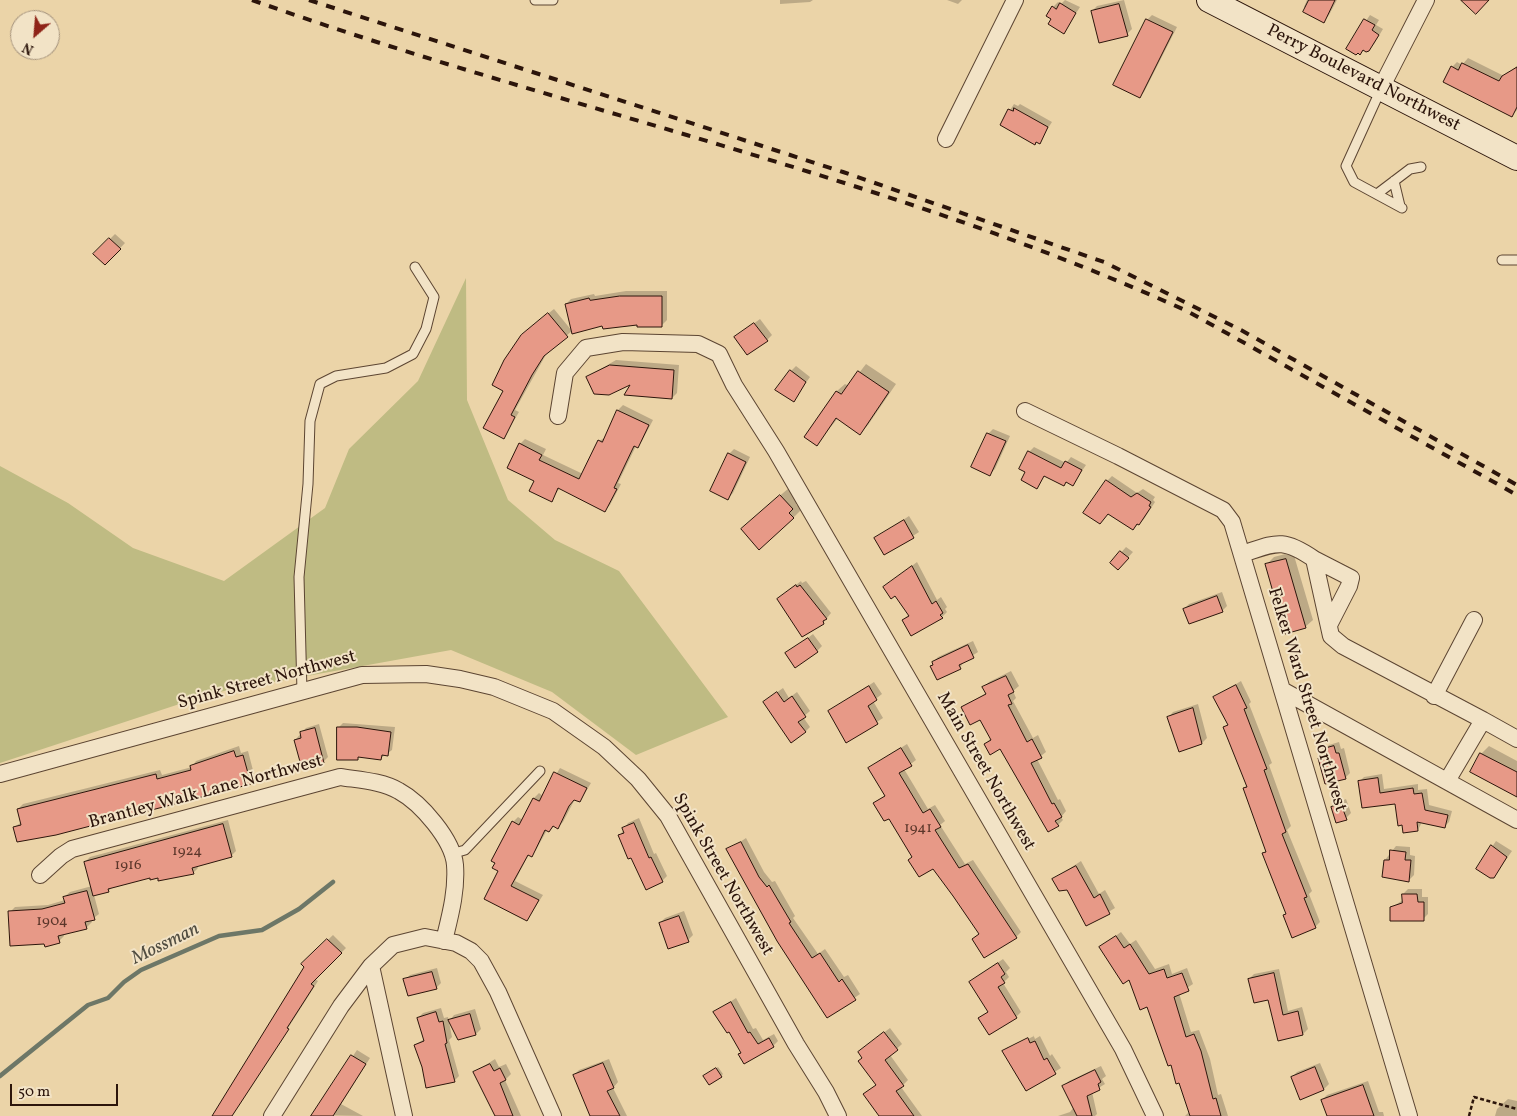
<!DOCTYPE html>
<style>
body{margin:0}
#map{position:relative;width:1517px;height:1116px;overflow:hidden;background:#ebd4a8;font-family:Vollkorn,serif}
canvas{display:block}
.north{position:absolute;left:10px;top:10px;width:50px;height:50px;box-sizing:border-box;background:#f2e3c6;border:1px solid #a3917b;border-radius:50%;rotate:207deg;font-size:14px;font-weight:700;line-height:20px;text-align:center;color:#2c150b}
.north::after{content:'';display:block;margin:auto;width:18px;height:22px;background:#8f2418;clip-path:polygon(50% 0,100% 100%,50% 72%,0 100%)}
.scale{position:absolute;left:10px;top:1084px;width:108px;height:22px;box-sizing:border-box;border:2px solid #2c150b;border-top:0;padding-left:6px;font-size:15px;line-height:18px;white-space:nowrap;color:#2c150b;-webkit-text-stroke:4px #f2e3c6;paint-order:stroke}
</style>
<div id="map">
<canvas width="1517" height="1116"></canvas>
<div class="north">N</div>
<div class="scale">50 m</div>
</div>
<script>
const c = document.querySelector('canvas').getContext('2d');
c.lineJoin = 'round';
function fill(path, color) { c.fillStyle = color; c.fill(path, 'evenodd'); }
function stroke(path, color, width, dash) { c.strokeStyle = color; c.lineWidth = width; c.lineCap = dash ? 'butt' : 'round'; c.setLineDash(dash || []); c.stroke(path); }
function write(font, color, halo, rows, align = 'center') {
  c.font = font + ' Vollkorn,serif'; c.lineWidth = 4; c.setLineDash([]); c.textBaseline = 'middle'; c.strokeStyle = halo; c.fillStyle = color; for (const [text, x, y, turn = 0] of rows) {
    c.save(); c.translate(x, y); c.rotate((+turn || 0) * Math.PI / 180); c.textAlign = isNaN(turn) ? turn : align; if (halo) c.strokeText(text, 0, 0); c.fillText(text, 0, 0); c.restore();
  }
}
const green = new Path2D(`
 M466,278L467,400L508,500L555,540L619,571L728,717L636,755L552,692L451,650L213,693L0,763V466L68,503L133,548L224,581L325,508L349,449L418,381Z`);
const shadow = new Path2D(`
 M780,0H813L810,2L780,4Z
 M947,0H962L958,4Z
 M1065,0L1080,7L1064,32L1052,19L1053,7L1058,2L1061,4Z
 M1124,0L1132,29L1127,34L1092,11L1097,6Z
 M1307,0H1337L1329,15L1324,21L1304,7Z
 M1152,15L1177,27L1144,92L1139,97L1115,84L1147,20Z
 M1370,15L1379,20L1376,25L1383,29L1374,44L1360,53L1347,49Z
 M1468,58L1504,76L1517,66V110L1512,115L1452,67L1457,62L1462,65Z
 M1014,104L1018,106L1020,104L1052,122L1039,142L1001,124Z
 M115,234L125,243L105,264L95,254Z
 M626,291H667V320L662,325L638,323L604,325L566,304L571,299L594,294L595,296Z
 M554,309L572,331L548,351L515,410L519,412L504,437L505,390L527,330Z
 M760,319L772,335L767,340L741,333Z
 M616,360L679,365L677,393L672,398L632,382L587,377Z
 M866,364L896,384L868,425L860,433L838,418L816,445L806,437L837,391L845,384L849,386Z
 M796,366L810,377L793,401L791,371Z
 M623,405L653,420L642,441L636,446L618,483L621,484L610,505L605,510L560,488L551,500L536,481L520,444L525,439L546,449L543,455L583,474L599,441L606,437L618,410Z
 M993,429L1010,436L995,469L990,474L988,434Z
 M1034,447L1066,463L1071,457L1086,465L1073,484L1045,475L1037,487L1027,471L1029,452Z
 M734,449L750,457L733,493L728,498L729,454Z
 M1112,476L1137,493L1143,489L1155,497L1153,500L1155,502L1144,519L1133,529L1108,513L1100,523L1107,481Z
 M789,488L800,501L796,504L801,510L793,518L750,521Z
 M909,516L919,532L885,554L876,538Z
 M1126,547L1133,552L1123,563H1112Z
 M1293,552L1313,620L1305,627L1266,565L1274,557Z
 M917,562L937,600L941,597L947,607L945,609L947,612L942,617L903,620L909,614L895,594L884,587Z
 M801,581L802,583L806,581L831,613L823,623L778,599Z
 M1222,592L1227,606L1222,611L1184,609L1189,604Z
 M813,634L822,646L817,651L787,654Z
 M973,641L978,652L964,661L960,668L934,664L933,662L938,657Z
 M1011,671L1019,686L1013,691L1016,698L1013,701L1033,738L1038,735L1046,752L1037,759L1058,800L1060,799L1066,811L1061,817L1063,820L1058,825L1001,748L985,744L991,738L981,718L962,708L986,693L984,687L989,682Z
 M1241,681L1251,702L1249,704L1272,763L1269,765L1291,826L1287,830L1312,891L1309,894L1320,922L1315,927L1284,916L1287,913L1263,854L1267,850L1244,788L1247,785L1225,727L1228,724L1215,697Z
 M874,682L882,694L873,701L883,718L846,742L830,711Z
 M783,688L789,698L797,692L810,711L803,717L810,727L805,732L769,698Z
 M1198,704L1207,738L1202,743L1168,718L1173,712Z
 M343,723L395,727L392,750L381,758L360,756L357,759L338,728Z
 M319,724L328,757L323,762L295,740L306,728Z
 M1339,742L1341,749L1344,748L1350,773L1345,778L1319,758L1329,745Z
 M907,744L916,760L904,769L928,809L935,805L945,821L940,825L965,864L973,860L1021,932L1016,937L973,939L980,933L933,867L913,857L889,817L875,803L885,795L869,768Z
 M239,746L241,753L248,751L255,778L250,783L14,827L22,822L18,809L23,804L160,770L162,775L192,767L196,761Z
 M1489,746L1517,761V795L1481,754Z
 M560,768L591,783L580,801L575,799L563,822L558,827L555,825L549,831L547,830L536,850L531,855L529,854L515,881L543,895L527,920L500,870L513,822L518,817L523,820L534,798L539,793L543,796Z
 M1382,774L1384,789L1418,784V790L1427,789L1429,805L1452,811L1449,822L1444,827L1422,822L1418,830L1396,803L1360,781L1364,777Z
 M1346,799L1351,813L1346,818L1332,808L1337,803Z
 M639,818L654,854L656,853L667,876L662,881L620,835L628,823Z
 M228,820L236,851L231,856L197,865L198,868L193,873L151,877L113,887L108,891L94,895L99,914L91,920L92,922L87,927L64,934V936L59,941L10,912L15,907L48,905L65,900L64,897L70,892L92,886L85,862L90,857Z
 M746,838L764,872L772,882L775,881L795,916L793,918L818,954L825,949L844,977L848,975L860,994L827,1017L728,850Z
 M1496,841L1512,851L1493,878L1477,869Z
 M1396,846L1410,847V855L1415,856L1414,875L1409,880L1385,860Z
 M1081,861L1099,894L1105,890L1115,908L1087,925L1068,888L1054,879Z
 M1408,889H1422V897H1428V914L1423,919L1392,907L1403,900V894Z
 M684,911L693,935L688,940L660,923L665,918Z
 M1121,932L1130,944L1136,940L1155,969L1169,964L1172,974L1187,968L1193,984L1179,993L1191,1032L1199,1030L1210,1059L1218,1095L1221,1094L1228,1116H1185L1190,1111L1148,1006L1129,978L1100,947Z
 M333,935L346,948L315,979L318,981L232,1116H213L306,967L303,964Z
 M1003,959L1010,968L1006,972L1009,977L1003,983L1021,1012L1016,1017L980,1018L989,1011L970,982Z
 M437,968L441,983L436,988L405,980L410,975Z
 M1279,969L1288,1011L1302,1007L1308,1029L1303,1034L1279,1040L1269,998L1249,979L1254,974Z
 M736,998L753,1029L756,1028L763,1040L774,1034L778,1041L773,1046L740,1054L742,1052L730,1030L715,1012Z
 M441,1008L444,1018L448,1017L452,1037L449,1040L459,1076L454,1081L424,1067L415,1045L424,1039L418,1018L423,1013Z
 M475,1009L481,1029L476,1034L450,1020L454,1015Z
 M890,1028L902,1044L890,1055L908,1080L901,1087L922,1116H880L865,1094L877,1084L863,1057L865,1047Z
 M1033,1034L1035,1039L1040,1036L1050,1056L1052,1054L1061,1068L1027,1089L1004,1051L1008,1047V1049L1034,1036Z
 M357,1050L370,1058L341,1104L363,1116L313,1115Z
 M495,1059L499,1067L506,1064L511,1074L505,1080L521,1116H495L475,1072Z
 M609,1059L618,1082L613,1088L627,1116H592L574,1075L579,1070Z
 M1320,1063L1329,1084L1324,1089L1292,1077L1297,1072Z
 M1101,1066L1106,1076L1102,1079L1105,1084L1092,1092L1097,1114L1095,1116H1058L1070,1112L1074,1107L1064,1086L1069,1081Z
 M718,1067L723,1074L721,1076L707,1074Z
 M1368,1081L1379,1112H1383L1384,1116H1328L1322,1100L1327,1095Z
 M1508,1099L1517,1101V1116H1495L1497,1109Z`);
const stream = new Path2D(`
 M0,1076L88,1005L108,998L124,982L141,970L219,936L262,930L299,909L333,882`);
const building = new Path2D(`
 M1309,0H1335L1324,23L1303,12Z
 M1461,0H1489L1476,14Z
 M1060,3L1076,13L1064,34L1048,24L1051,19L1046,16L1052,6L1056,9Z
 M1119,4L1128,36L1099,43L1091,11Z
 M1146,19L1173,32L1140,98L1113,85Z
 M1364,19L1375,25L1372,30L1379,35L1369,51L1366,52L1363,50L1360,55L1358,53L1356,55L1346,49Z
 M1462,63L1499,81L1502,76L1517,67V107L1512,117L1443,82L1451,66L1458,70Z
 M1014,108L1048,127L1040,144L1036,142L1035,145L1000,125L1008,109L1013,111Z
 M109,238L121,249L105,265L93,254Z
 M620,296H662V327H637V325L603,329L602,326L572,334L565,304L589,298L590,300Z
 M548,313L568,337L544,356L532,375L511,415L515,417L504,439L483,428L503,391L492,385L504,360L521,335Z
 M754,323L768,341L747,355L734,337Z
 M610,365L674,370L672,399L624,395L630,385L609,395L594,394L586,377Z
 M790,370L806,382L794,402L775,390Z
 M858,371L889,392L860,435L836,418L817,446L804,437L836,391L841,394Z
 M617,410L649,425L638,448L634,446L614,488L617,489L605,512L558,488L552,502L529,491L534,481L507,468L519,443L542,455L539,460L579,479L598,440L602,442Z
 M987,433L1006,441L990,476L971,467Z
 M1028,451L1061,468L1065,461L1082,470L1073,486L1066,482L1064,486L1044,476L1037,489L1021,480L1025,472L1019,469Z
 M728,453L746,462L728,500L710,491Z
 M1106,480L1131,497L1137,493L1151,502L1149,506L1151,507L1139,525L1137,524L1133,530L1108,514L1100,524L1083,513Z
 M780,495L793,509L789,513L794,518L759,550L741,529Z
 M904,520L914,538L884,555L874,538Z
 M1120,551L1129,558L1118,570L1110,563Z
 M1286,559L1306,628L1285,634L1265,564Z
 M912,566L932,604L936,601L943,613L940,615L943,618L911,636L902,620L909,616L895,596L891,599L883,587Z
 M796,585L797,587L800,585L827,619L823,621L824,624L802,637L777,599Z
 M1217,596L1223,612L1189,624L1183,609Z
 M808,638L818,652L795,668L785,653Z
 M968,645L974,658L959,665L961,669L937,680L930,666L933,665L932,662Z
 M1006,676L1014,692L1008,695L1012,704L1008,705L1027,742L1032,739L1042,758L1031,763L1052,804L1054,803L1062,817L1055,821L1059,826L1048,832L1000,749L990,755L984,744L991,740L980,720L970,725L961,707L986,694L982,687Z
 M1236,685L1247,708L1244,709L1267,769L1264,770L1286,832L1282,834L1307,897L1304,898L1316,928L1292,938L1283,915L1286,914L1262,853L1266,852L1243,788L1247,787L1223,727L1228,725L1213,697Z
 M869,686L877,700L868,706L878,724L846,743L828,711Z
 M777,692L784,702L792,696L806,717L798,722L806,732L791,743L763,702Z
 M1193,708L1202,744L1179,752L1167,717Z
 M337,727H357L391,732L388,756L382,755L381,760L358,757V760H337Z
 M315,728L324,763L302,769L294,740L301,738L300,732Z
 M1334,746L1336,753H1339L1346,779L1325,784L1318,758L1325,756L1323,749Z
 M901,748L912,766L899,773L923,813L930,809L941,827L935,830L959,868L968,864L1017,938L984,958L972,939L979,934L953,896L933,869L919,877L908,860L912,857L889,819L884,821L873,803L885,796L868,768Z
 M234,751L236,757L243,755L251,784L56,835L17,842L13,827L21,825L17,809L156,774L157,779L191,770L190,766Z
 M1480,753L1517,772V797L1470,772Z
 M554,772L587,788L580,802L574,800L569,806L558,829L553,826L549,832L545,830L532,857L528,855L511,886L539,900L527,921L484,899L498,871L492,868L495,863L491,861L512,821L519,825L533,798L539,801Z
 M1378,778L1380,793L1413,788L1414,794L1422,793L1425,810L1448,815L1445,828L1417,822L1418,831L1403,833L1402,825L1398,826L1395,804L1362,808L1358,781Z
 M1341,804L1347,820L1336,823L1331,807Z
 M634,823L649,858L651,857L663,882L646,890L631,858L628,859L618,835L624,833L622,828Z
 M223,824L232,857L192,868L194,874L158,881V878L150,880V878L108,889L109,892L93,896L84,862Z
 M741,842L759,877L767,887L769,885L791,922L789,923L812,958L820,953L839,982L842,979L856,1000L827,1018L777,941L726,849Z
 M1491,845L1507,857L1494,878H1490L1476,869Z
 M1390,850L1406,852L1405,860H1411L1409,882L1382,877L1384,860H1389Z
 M1076,866L1094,898L1100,894L1110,914L1086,926L1067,890L1059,891L1052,879Z
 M87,891L95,920L85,922L87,929L58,936L60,943L45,947L44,944L10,946L8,911L42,909L65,903L63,897Z
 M1402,894H1417L1418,902H1424V921H1390V907L1402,903Z
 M679,916L689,942L668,949L659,923Z
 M1116,936L1124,948L1130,944L1149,974L1164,969L1167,978L1182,973L1189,991L1174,997L1186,1037L1194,1034L1201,1051L1213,1099L1216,1098L1221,1116H1190L1179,1083L1176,1084L1171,1065L1168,1066L1147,1007L1140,1010L1129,980L1123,984L1099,947Z
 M327,939L342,953L311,984L314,986L287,1028L289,1029L232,1116H212L304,967L301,964Z
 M998,963L1005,974L1001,977L1005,983L998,987L1017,1018L989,1035L978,1018L988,1012L969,982Z
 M432,972L437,989L408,996L403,979Z
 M1274,973L1283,1015L1298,1011L1303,1035L1278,1041L1268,1000L1254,1003L1248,979Z
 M731,1002L748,1033L750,1032L758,1044L769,1038L774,1047L744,1064L738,1054L741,1053L729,1032L727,1033L713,1012Z
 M436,1012L439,1022L443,1021L447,1043L445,1044L455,1082L426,1088L422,1067L414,1045L424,1041L417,1018Z
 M470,1014L476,1035L458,1040L448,1020Z
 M884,1032L898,1050L885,1060L904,1086L896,1091L914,1116H879L863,1094L876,1085L858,1061L862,1058L858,1052Z
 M1028,1038L1030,1043L1035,1041L1044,1060L1047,1058L1056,1074L1026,1091L1002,1051Z
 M351,1055L366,1064L333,1116H311Z
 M603,1063L614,1088L607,1091L620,1116H590L573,1075Z
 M490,1064L494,1071L500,1068L506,1080L500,1083L513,1116H495L473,1072Z
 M1315,1067L1324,1090L1300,1100L1291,1077Z
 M716,1068L722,1077L709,1085L703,1076Z
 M1095,1070L1101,1082L1098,1084L1100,1090L1087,1096L1092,1116H1077L1062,1086Z
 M1363,1085L1374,1116H1327L1321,1100Z`);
const path = new Path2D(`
 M1469,1116L1474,1097L1517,1109`);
const lane = new Path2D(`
 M535,0H553
 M1381,89L1346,166L1354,182L1402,208
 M1394,181L1400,206
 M1377,194L1410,169L1421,167
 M1502,260H1517
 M302,692L299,577L308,484L310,421L320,384L336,376L386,368L413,354L426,329L434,297L415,267
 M451,854L465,850L540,771`);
const street = new Path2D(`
 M1381,88L1426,0
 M946,139L1015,0
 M1025,411L1118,456L1223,510L1232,522L1409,1116
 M558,416L565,373L586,348L623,342L698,344L719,354L734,385L776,451L1123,1049L1155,1116
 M1242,554C1276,543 1282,537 1314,559L1331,636L1343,646L1483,720
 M1314,559L1351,578L1349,586L1329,625
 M1282,690L1517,820
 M1434,696L1474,620
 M0,774L362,675L426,674L460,679L494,687L553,711L604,747L638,779L668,816L796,1044L826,1092L838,1116
 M1447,781L1483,720L1517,739
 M40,875L61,856L72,849L340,777C359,780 382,781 399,791C421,803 453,840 455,865C457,891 450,916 444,941
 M371,966L404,1116
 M272,1116L341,1006L371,966L393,945L425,937L456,943L471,951L481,961L498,992L553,1116`);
const secondary = new Path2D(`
 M1209,0L1517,158`);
const rail = new Path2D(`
 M252,0C561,110 887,175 1187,311L1517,495
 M309,0L843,172L1104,262L1241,330L1517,485`);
const numberNames = [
 ["1941",918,829],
 ["1924",187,852],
 ["1916",128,866],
 ["1904",52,922]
];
const streetNames = [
 ["Perry Boulevard Northwest",1363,79,27],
 ["Spink Street Northwest",267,681,-15],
 ["Felker Ward Street Northwest",1306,700,73],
 ["Main Street Northwest",985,772,60],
 ["Brantley Walk Lane Northwest",206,793,-15],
 ["Spink Street Northwest",722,875,60]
];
const waterNames = [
 ["Mossman",166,945,-26]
];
fill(green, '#bfbb83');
fill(shadow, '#0003');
stroke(stream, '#6d7767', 4.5);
fill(building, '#e79987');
stroke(building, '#2c150b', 1);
stroke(lane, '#5c4532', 11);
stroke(street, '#5c4532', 18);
stroke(secondary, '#2c150b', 26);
stroke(path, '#2c150b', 2.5, [4, 2.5]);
stroke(lane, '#f2e3c6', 9);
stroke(street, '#f2e3c6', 16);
stroke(secondary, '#f2e3c6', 24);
stroke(rail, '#2c150b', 4, [9, 9]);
write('15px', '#5b362a', null, numberNames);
write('18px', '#2c150b', '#f2e3c6', streetNames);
write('italic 19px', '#524e41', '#f2e3c6', waterNames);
</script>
